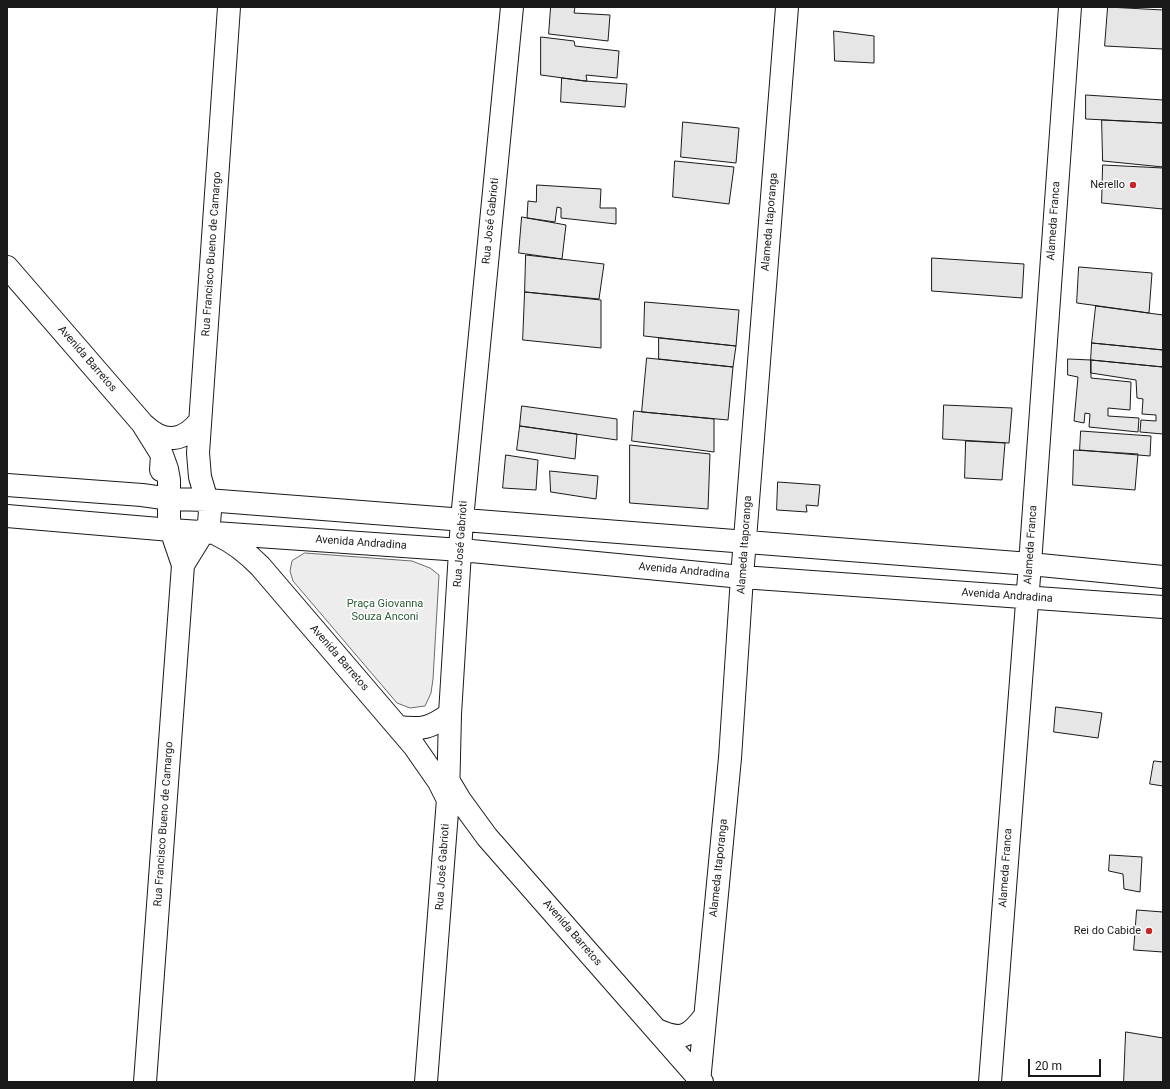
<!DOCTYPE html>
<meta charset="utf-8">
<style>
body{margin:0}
#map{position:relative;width:1170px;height:1089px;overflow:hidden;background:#fff;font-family:Roboto,sans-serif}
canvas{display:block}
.frame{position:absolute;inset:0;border:8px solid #1a1a1a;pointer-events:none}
.scale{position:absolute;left:1028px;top:1059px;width:73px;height:18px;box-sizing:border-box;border:2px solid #1a1a1a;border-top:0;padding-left:5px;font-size:12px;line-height:14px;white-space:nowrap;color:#1a1a1a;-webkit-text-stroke:3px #fff;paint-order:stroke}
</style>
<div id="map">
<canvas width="1170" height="1089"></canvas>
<div class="frame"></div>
<div class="scale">20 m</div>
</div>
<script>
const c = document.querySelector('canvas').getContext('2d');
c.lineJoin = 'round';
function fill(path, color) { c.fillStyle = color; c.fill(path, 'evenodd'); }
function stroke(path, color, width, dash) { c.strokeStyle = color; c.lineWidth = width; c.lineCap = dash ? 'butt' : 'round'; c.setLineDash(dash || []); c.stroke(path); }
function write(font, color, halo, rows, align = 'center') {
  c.font = font + ' Roboto,sans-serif'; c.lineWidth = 3; c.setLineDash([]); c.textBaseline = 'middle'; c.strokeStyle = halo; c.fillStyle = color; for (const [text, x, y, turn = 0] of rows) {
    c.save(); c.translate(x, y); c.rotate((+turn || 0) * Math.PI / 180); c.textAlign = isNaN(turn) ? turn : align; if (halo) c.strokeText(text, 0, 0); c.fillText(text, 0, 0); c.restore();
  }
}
const built = new Path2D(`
 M305,553L412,561L430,568L439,575L433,679L431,693L425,706L410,708L397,703L293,581L290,571L292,561Z`);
const building = new Path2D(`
 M551,7H575L574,13L610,15L608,41L549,34Z
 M1108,7L1163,10V49L1105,46Z
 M834,31L874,36V63L835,61Z
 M541,37L574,41L575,46L619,51L617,78L586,75L587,81H585L541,75Z
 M562,78L585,81L627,84L625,107L561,102Z
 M1086,95L1163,100V123L1086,119Z
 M1102,120L1163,123V167L1103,161Z
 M683,122L739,128L736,163L681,157Z
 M675,161L734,167L729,204L673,197Z
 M1103,165L1163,168V209L1102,203Z
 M537,185L601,189L600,208H616V224L561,218V208L557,207L555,222L527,218L528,201L536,202Z
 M522,217L566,225L562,259L519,253Z
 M526,255L604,264L599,299L525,292Z
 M932,258L1024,264L1022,298L932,291Z
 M1079,267L1152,273L1149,313L1077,303Z
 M525,292L601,300V348L523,340Z
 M645,302L739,310L736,346L644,336Z
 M1096,306L1163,315V350L1092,343Z
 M659,338L736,346L733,367L659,359Z
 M1092,343L1163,350V367L1091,360Z
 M647,358L733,367L728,420L642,412Z
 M1068,359L1091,360V378L1131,382L1130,410L1108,408V416L1139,418L1138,432L1089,427L1090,414L1085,413L1084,423L1074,421L1078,377L1068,375Z
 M1091,360L1163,367V434L1140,432L1141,420L1156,421V415L1142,414L1143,399L1137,398L1136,380L1091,373Z
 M944,405L1012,408L1009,443L943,439Z
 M522,406L617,419V440L520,426Z
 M634,411L714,419V452L632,441Z
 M520,426L577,434L575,459L517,450Z
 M1081,431L1151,436L1150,456L1080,450Z
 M966,441L1005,443L1002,480L965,478Z
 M630,445L710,454L708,509L630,503Z
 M1074,450L1138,454L1135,490L1073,485Z
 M506,455L538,460L536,490L503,488Z
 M550,471L598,476L596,499L551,492Z
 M778,482L820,485L818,506L806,505L807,512L777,510Z
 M1056,707L1102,713L1098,738L1054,732Z
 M1154,761L1163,762V786L1150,784Z
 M1110,855L1142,857L1140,892L1124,889L1123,874L1109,871Z
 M1137,910L1163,912V952L1134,950Z
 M1126,1032L1163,1038V1082H1124Z`);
const minor = new Path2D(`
 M7,267L142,423L162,455L161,470
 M144,425C164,444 183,442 200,421
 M7,485L142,495L170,499L207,500L1030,564L1163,577
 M7,516L171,530L461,550L742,577L1163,607
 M218,535C235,543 247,553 260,566L414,746L439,782L447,798
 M183,565L209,523L210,511L200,477L198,453L229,7
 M398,727C423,730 430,728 450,714
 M448,780L460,800L487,837L702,1082
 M657,1030C682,1041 689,1037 705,1016
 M145,1082L183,565L171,530L169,518V480L167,469L162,455
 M426,1082L448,799L450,714L462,519L512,7
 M699,1082L730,758L742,577L787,7
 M990,1082L1030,564L1070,7`);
const markers = [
 [1133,185,4,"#c62828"],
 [1149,931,4,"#c62828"]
];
const poiNames = [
 ["Nerello",1125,185],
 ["Rei do Cabide",1141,931]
];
const streetNames = [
 ["Rua José Gabrioti",491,221,-84],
 ["Alameda Franca",1054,221,-86],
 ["Alameda Itaporanga",770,222,-85],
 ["Rua Francisco Bueno de Camargo",212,254,-86],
 ["Avenida Barretos",87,359,49],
 ["Avenida Andradina",361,543,4],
 ["Rua José Gabrioti",461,544,-86],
 ["Alameda Itaporanga",745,545,-86],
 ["Alameda Franca",1031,545,-86],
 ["Avenida Andradina",684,571,5],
 ["Avenida Andradina",1007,596,4],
 ["Avenida Barretos",339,658,49],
 ["Rua Francisco Bueno de Camargo",164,824,-86],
 ["Rua José Gabrioti",443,867,-86],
 ["Alameda Itaporanga",719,868,-84],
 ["Alameda Franca",1006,868,-86],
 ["Avenida Barretos",572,933,49]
];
const parkNames = [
 ["Praça Giovanna",385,604],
 ["Souza Anconi",385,617]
];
fill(built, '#ededed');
stroke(built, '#6a6a6a', 1);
fill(building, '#e6e6e6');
stroke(building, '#1a1a1a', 1);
stroke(minor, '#1a1a1a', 24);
stroke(minor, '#fff', 22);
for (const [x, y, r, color] of markers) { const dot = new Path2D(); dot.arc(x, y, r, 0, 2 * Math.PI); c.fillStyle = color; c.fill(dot); stroke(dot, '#fff', 1.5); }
write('11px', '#1a1a1a', '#fff', poiNames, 'right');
write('11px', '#1a1a1a', '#fff', streetNames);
write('11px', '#2b5a34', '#fff', parkNames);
</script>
